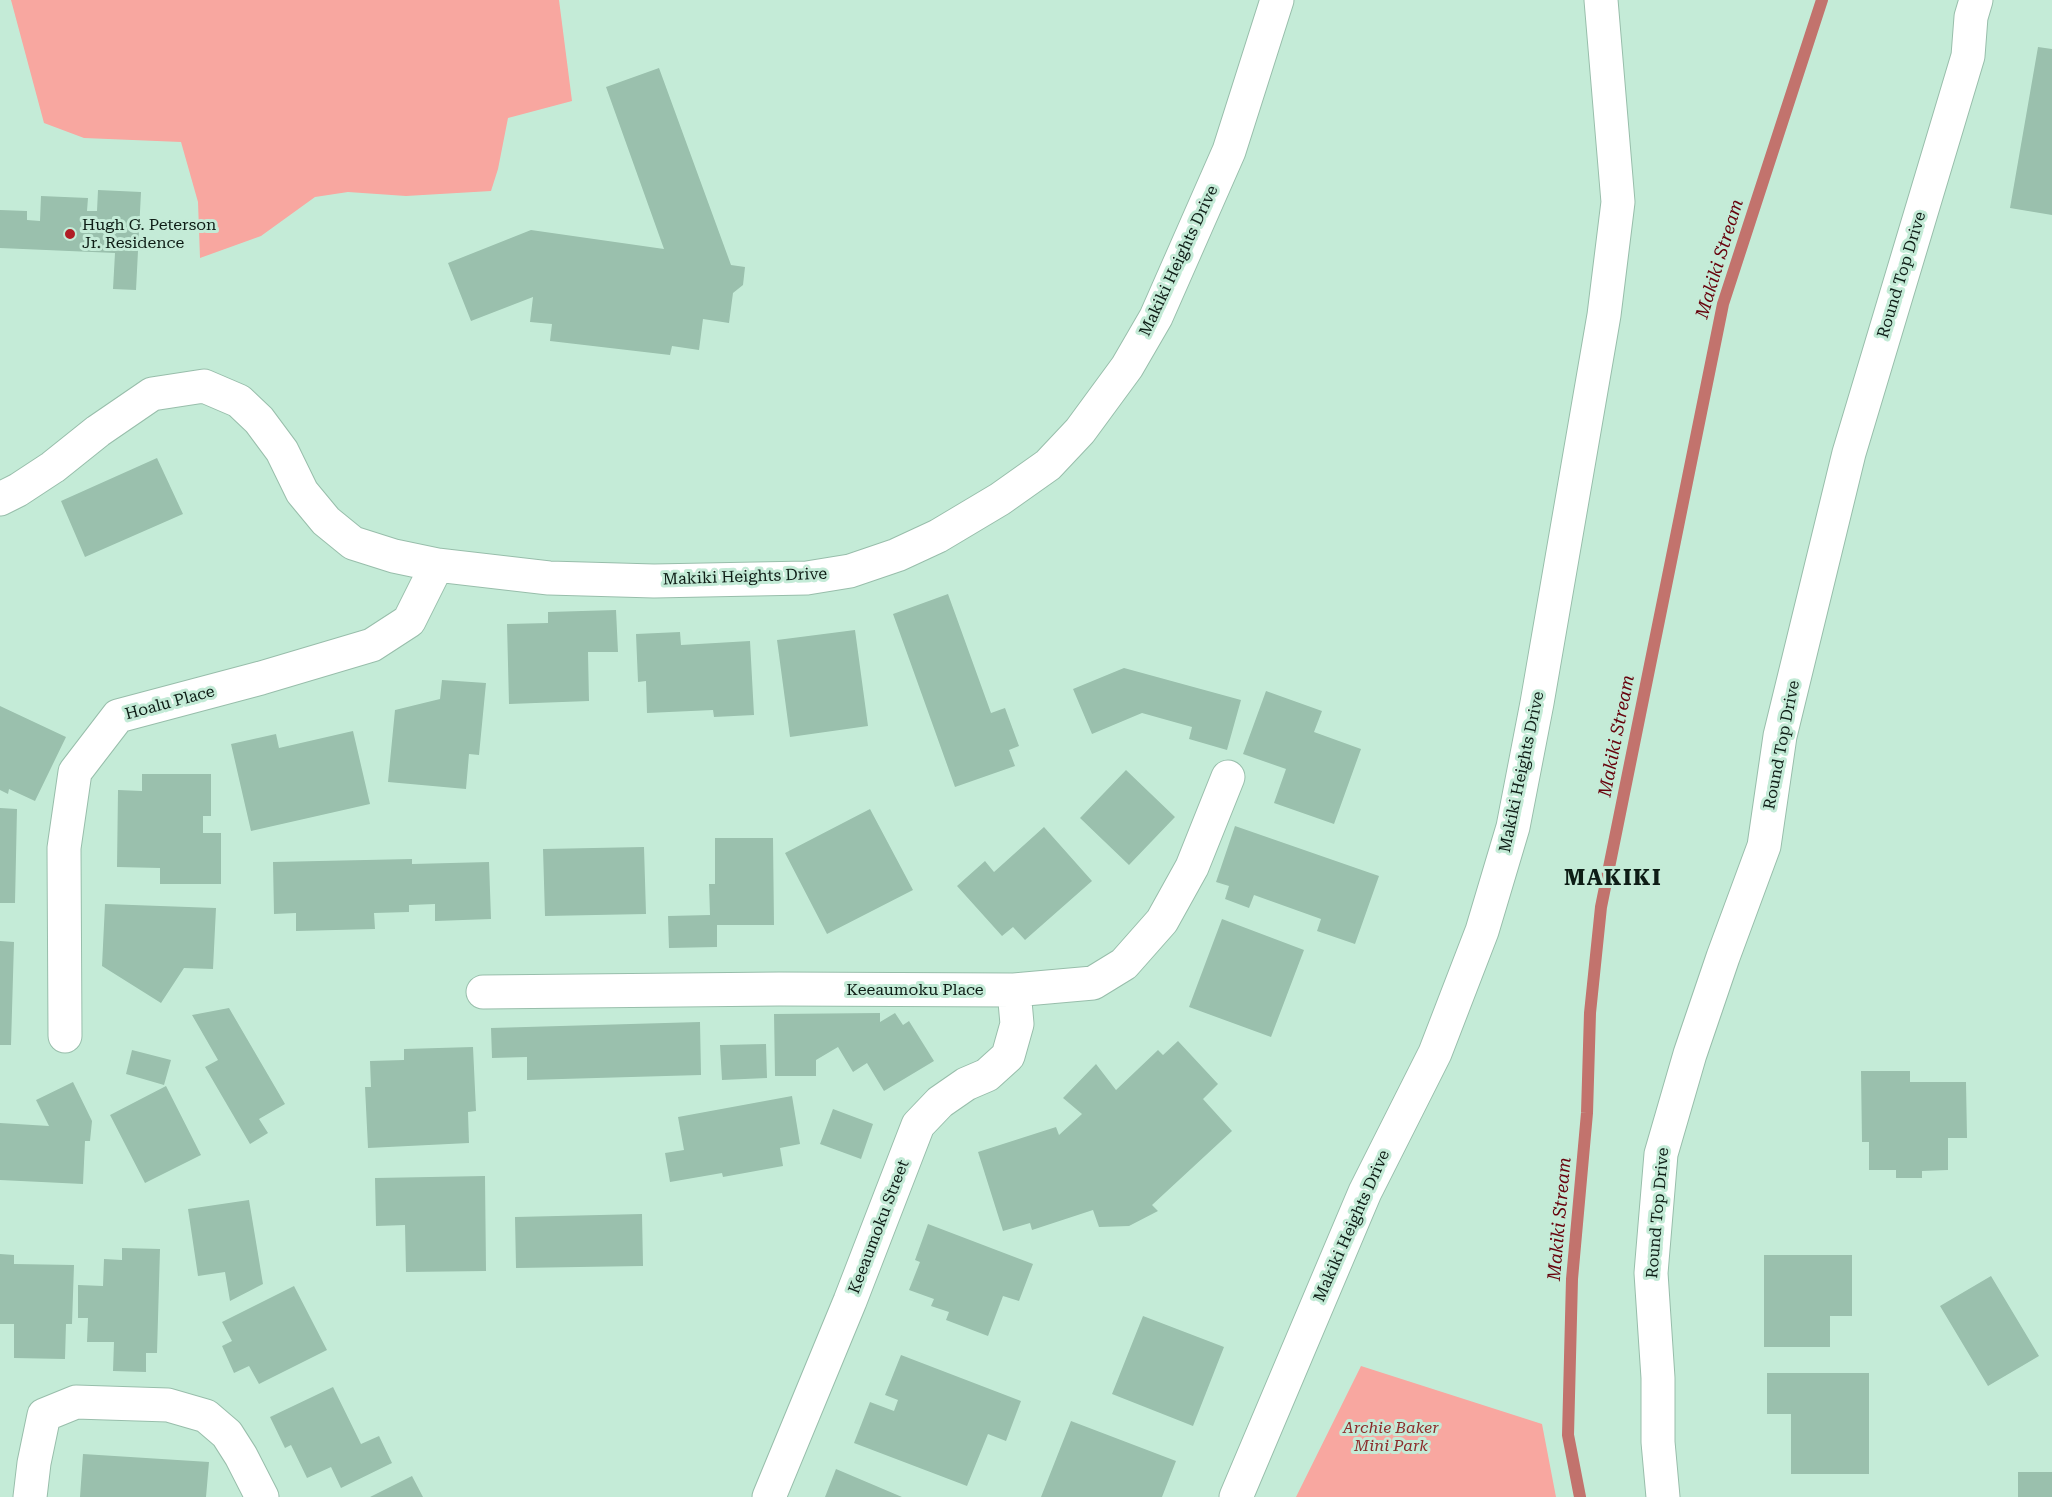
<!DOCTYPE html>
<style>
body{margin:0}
canvas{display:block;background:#c4ebd7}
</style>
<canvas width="2052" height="1497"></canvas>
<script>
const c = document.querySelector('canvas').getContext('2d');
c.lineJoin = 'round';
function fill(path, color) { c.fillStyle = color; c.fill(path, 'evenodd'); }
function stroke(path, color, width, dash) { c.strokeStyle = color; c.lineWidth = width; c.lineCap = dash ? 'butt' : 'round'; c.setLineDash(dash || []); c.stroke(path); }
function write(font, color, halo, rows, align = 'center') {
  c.font = font + ' "Roboto Serif",serif'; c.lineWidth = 6; c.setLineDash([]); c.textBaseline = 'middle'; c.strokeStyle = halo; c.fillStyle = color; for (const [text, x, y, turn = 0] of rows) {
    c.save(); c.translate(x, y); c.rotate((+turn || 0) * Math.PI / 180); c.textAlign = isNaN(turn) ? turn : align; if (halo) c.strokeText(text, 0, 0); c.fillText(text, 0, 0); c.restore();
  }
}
const green = new Path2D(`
 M11,0H559L572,101L508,118L498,169L491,191L406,196L348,192L315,197L261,236L200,258L198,202L181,142L84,138L44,123Z
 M1361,1366L1542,1424L1556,1497H1296Z`);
const stream = new Path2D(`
 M1580,1497L1568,1435L1572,1279L1587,1113L1590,1013L1601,907L1723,304L1822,0`);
const building = new Path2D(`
 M2038,47L2052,49V215L2010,208Z
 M659,68L731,265L745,267L743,285L733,293L729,323L703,319L699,350L672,346L670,355L550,341L552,324L530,322L533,297L471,321L448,263L531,230L664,249L606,87Z
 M98,190L141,192L136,290L113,289L115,253L0,248V210L27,211V220L40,221L41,196L88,198L87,211H97Z
 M157,458L183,514L85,557L61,501Z
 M948,594L991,713L1005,708L1019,746L1009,750L1015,766L955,787L893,614Z
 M616,610L618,652H588L589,701L509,704L507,624L548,623V612Z
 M855,630L868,726L790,737L777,640Z
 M680,632L681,645L750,641L754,715L714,717L713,710L647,713L646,681L638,682L636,634Z
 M1124,668L1241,700L1227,750L1189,739L1192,727L1142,713L1092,734L1073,689Z
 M442,680L486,683L479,755L469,754L466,789L388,782L395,710L440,699Z
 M1266,691L1322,711L1314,732L1361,749L1334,824L1274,803L1286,769L1243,754Z
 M0,706L66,737L35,801L9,789L8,794L0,790Z
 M353,731L370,804L251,831L231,744L276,734L279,748Z
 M1126,770L1175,817L1129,865L1080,818Z
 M142,774H211V816H203V833H221V884H160V868L117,867L118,790L142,791Z
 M0,808L17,809L15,903H0Z
 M870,809L913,890L827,934L785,853Z
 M1235,826L1379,876L1355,944L1317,931L1321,919L1254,895L1249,908L1225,899L1229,886L1216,882Z
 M1044,827L1092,881L1025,940L1013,927L1002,936L957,886L985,861L994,872Z
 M715,838H773L774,925H717V947L669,948L668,916L710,915L709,884H715Z
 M644,847L646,914L545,916L543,849Z
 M412,859V864L489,862L491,919L435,921V904L409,905V912L374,913L375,929L296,931V913L274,914L273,862Z
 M105,904L216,908L213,969L184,968L161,1003L102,966Z
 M1222,919L1304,950L1271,1037L1189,1007Z
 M0,941L14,942L11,1045H0Z
 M229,1008L285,1104L259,1119L268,1133L250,1144L205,1067L218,1060L192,1015Z
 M880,1013V1022L895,1013L903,1025L909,1021L934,1061L884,1091L867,1063L853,1072L838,1047L816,1060V1076H775L774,1014Z
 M700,1022L701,1075L527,1080V1057L492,1058L491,1028Z
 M1178,1041L1218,1084L1203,1099L1232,1131L1152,1205L1158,1211L1129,1226L1099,1227L1093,1210L1032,1230L1030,1223L1003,1231L978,1152L1056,1127L1059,1135L1082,1114L1063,1098L1096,1064L1116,1090L1158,1050L1163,1055Z
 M766,1044L767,1078L722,1080L720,1045Z
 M473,1047L476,1111L468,1112L469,1143L368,1148L365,1087H371L370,1061L404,1060V1049Z
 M132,1050L171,1060L164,1085L126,1074Z
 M1861,1071H1910V1082H1966L1967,1138H1948V1170L1922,1171V1178H1896V1170H1869V1142H1862Z
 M73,1082L92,1121L90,1141H85L83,1184L0,1180V1123L49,1126L36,1100Z
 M166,1086L201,1155L145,1183L110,1115Z
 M792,1096L800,1144L780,1148L783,1166L723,1177L722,1173L670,1182L665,1153L684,1150L678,1117Z
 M833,1109L873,1124L861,1159L820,1144Z
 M485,1176L486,1271L406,1272L405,1225L376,1226L375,1178Z
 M249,1200L263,1284L230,1301L225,1272L198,1276L188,1209Z
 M642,1214L643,1266L516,1268L515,1217Z
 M928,1224L1033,1264L1019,1301L1003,1296L988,1336L946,1320L949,1312L931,1306L934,1299L909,1290L920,1262L915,1260Z
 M122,1248L160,1249L157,1353H146V1372L113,1371L114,1342H87L88,1318H78V1285L103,1286L104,1259L122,1260Z
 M0,1254L14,1255V1264L74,1265L72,1324H66L65,1359L14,1358V1324H0Z
 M1764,1255H1852V1316H1830V1347H1764Z
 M1991,1276L2039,1356L1988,1386L1940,1306Z
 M294,1286L327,1350L259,1384L249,1366L234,1373L222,1346L232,1341L222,1322Z
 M1143,1316L1224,1347L1193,1426L1112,1394Z
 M901,1355L1021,1401L1006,1441L988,1434L967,1486L854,1443L870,1402L894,1411L898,1400L885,1395Z
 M1767,1373H1869V1474H1791V1414H1767Z
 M333,1387L361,1444L379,1436L392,1463L341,1488L331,1467L307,1478L291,1445L285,1448L270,1417Z
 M1071,1421L1176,1461L1162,1497H1041Z
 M83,1454L209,1462L206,1497H80Z
 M836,1469L902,1497H825Z
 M2018,1472H2052V1497H2018Z
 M412,1476L423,1497H370Z`);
const minor = new Path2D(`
 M0,499L18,490L53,467L98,431L152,394L204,386L239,401L259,420L282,451L302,492L326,521L353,543L394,556L437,565L549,578L654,581L807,578L850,571L897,555L938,536L1000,499L1048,465L1080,431L1127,367L1156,317L1229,151L1277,0
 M483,992L779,989L1014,990L1093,983L1124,964L1162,921L1192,867L1228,777
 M65,1036L64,848L75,772L118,716L261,678L372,645L409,621L437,565
 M30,1497L34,1463L44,1415L76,1402L168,1405L206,1416L227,1434L241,1456L262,1497
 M769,1497L850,1301L918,1125L940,1102L966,1084L987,1075L1008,1056L1017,1024L1014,990
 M1236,1497L1365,1192L1435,1053L1482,931L1513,827L1537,703L1604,315L1618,202L1601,0
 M1663,1497L1658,1442V1378L1651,1273L1661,1154L1690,1054L1723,957L1764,846L1780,736L1849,453L1968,56L1971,17L1976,0`);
const markers = [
 [70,234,6,"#b01d25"]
];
const poiNames = [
 ["Hugh G. Peterson",82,225],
 ["Jr. Residence",82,243]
];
const streetNames = [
 ["Makiki Heights Drive",1179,261,-65],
 ["Round Top Drive",1902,275,-73],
 ["Makiki Heights Drive",745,577,-2],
 ["Hoalu Place",170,703,-15],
 ["Round Top Drive",1782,745,-79],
 ["Makiki Heights Drive",1522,772,-78],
 ["Keeaumoku Place",915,990],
 ["Round Top Drive",1658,1213,-85],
 ["Makiki Heights Drive",1352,1226,-66],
 ["Keeaumoku Street",879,1227,-69]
];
const parkNames = [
 ["Archie Baker",1391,1428],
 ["Mini Park",1391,1446]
];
const waterNames = [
 ["Makiki Stream",1720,259,-73],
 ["Makiki Stream",1617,736,-79],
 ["Makiki Stream",1560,1219,-85]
];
const districtNames = [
 ["MAKIKI",1613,879]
];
fill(green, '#f8a7a0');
stroke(stream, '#c2736d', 12);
fill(building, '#9ac0ad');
stroke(minor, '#98beab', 35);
stroke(minor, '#fff', 33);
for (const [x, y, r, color] of markers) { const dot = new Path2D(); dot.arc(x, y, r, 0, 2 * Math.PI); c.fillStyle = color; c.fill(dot); stroke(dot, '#c4ebd7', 2); }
write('16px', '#0e1d16', '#c4ebd7', poiNames, 'left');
write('16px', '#0e1d16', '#c4ebd7', streetNames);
write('italic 16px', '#8c2c2b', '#c4ebd7', parkNames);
write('italic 18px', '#67010b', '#c4ebd7', waterNames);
c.letterSpacing = '1.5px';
write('bold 22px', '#0e1d16', '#c4ebd7', districtNames);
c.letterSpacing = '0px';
</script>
